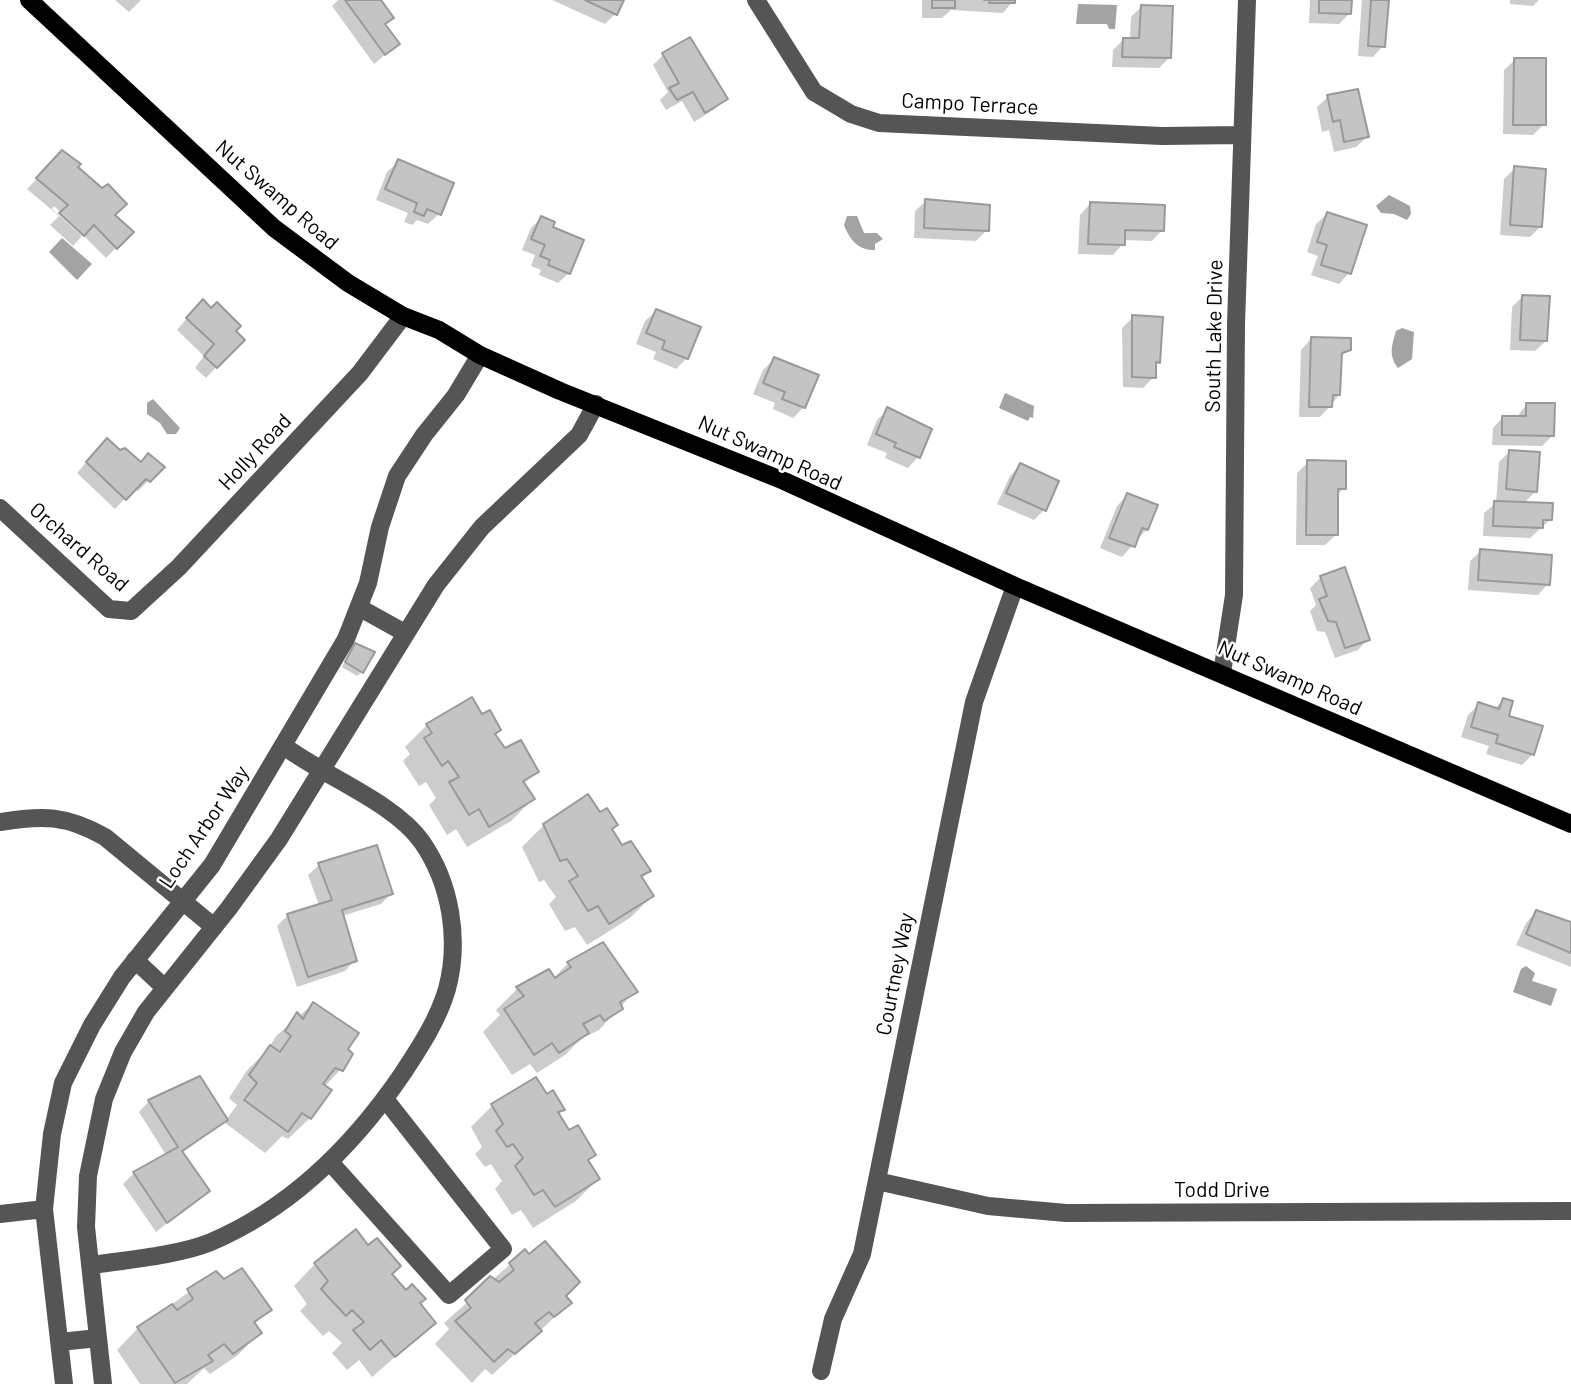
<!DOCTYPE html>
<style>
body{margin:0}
canvas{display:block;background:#fff}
</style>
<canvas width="1571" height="1384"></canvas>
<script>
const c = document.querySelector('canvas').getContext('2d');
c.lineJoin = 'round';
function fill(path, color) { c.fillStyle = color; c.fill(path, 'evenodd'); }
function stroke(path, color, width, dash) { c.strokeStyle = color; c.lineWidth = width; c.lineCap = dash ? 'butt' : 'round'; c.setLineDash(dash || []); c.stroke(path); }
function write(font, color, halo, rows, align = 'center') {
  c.font = font + ' Barlow,sans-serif'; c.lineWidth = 5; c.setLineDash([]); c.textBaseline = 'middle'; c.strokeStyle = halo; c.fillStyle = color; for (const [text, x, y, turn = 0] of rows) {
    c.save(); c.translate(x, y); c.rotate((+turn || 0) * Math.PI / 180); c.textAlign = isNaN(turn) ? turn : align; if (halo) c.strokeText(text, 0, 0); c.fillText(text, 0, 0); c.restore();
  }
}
const water = new Path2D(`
 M1078,4L1117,5L1115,29H1109L1107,24H1076Z
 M1389,195L1410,206L1411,214L1407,220L1394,214L1381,213L1376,206Z
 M847,216H857L864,233H877L883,239L875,244V250C859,251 849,239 844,225Z
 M62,238L92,264L77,280L49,252Z
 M1402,328L1414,332L1412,359L1398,368C1388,355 1392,345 1396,331Z
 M1005,393L1034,406L1033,418L1030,417L1028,421L999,408Z
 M153,399L180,428L176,434H167L160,423L147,414V403Z
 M1526,966L1535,973L1532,981L1557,989L1551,1006L1513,992L1521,969Z`);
const shadow = new Path2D(`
 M115,0H141L129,12Z
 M338,0H379L392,17L384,25L398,44L374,64L332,6Z
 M552,0H622L615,14L605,24Z
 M922,0H1014L1003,13L951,10L942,18H922Z
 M1310,0H1350V13L1339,24L1309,23Z
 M1362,0H1387L1383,46L1373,57L1358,56Z
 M1510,0H1539L1533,6L1510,4Z
 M1141,7L1169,58L1159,68L1112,67L1113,50L1124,39L1130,40L1131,17Z
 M663,55L726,99L715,109L694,122L682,101L666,110L660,100L668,92L653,65Z
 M1515,60L1544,124L1533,135L1503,134L1504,70Z
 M1328,97L1367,137L1356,147L1334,152L1329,130L1322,132L1317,107Z
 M398,162L439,214L428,224L417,220L412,225L404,222L408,213L376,200L387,172Z
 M52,163L76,167L102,190L113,215L131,232L106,258L54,206L52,209L82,236L73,246L50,225L59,216L27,189Z
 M1515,168L1541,226L1530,237L1500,235L1504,179Z
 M926,201L987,230L976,241L914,238L915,211Z
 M1090,204L1162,230L1152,241L1123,240V244L1113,255L1078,254L1080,215Z
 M1327,214L1349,273L1339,284L1311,275L1318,256L1307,252L1316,224Z
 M541,218L551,228L569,273L558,283L539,275L541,270L531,266L535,255L522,250L531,228Z
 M1523,296L1546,341L1535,351L1510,350L1512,307Z
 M193,311L233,331L242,340L206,378L195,368L204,356L177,330Z
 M656,311L687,358L676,369L653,359L656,352L636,344L645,321Z
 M1133,317L1159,362L1154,366V377L1143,388L1123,387L1122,328Z
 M1311,339L1349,349L1340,358L1339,395L1330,406L1320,417H1299L1301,350Z
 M774,359L804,407L793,418L773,409L775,403L753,394L763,370Z
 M1527,404L1553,435L1542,446L1492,445L1493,428L1503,417L1516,418Z
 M888,410L918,457L908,468L885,458L887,453L867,445L877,420Z
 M96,451L120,453L140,464L162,467L138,491L134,489L115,509L77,473Z
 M1509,452L1536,491L1523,504L1551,519L1530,538L1483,536L1484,513L1496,503L1499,462Z
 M1308,462L1344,488L1336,496V535L1325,545H1296L1297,473Z
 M1020,465L1044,510L1034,520L997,504L1010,476Z
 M1127,495L1147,529L1122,557L1100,548L1117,506Z
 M1481,551L1548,584L1538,595L1468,590L1470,561Z
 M1321,577L1368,639L1358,650L1335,658L1325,632L1317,631L1310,611L1316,605L1310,588Z
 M355,645L362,672L357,676L342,667Z
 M472,700L505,751L537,771L523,785L533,799L511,821L467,847L456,829L447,835L429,805L436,798L426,782L419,786L403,761L410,754L405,747L427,725Z
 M1503,700L1507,717L1533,754L1522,765L1486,754L1489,746L1461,737L1468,715L1479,704L1494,709Z
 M544,825L610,830L622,847L649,871L641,879L652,896L630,918L587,945L575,927L565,931L549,904L556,897L544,880L539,882L522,847Z
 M319,865L391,894L381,904L342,916L355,960L345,971L297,987L277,926L288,915L319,905L308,875Z
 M1536,912L1571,925V967L1516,945L1526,923Z
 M568,963L635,991L599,1030L581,1039L565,1055L537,1073L530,1064L512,1075L483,1032L500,1015L496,1010L517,989L548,971L553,979Z
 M313,1004L345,1049L341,1069L324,1087L310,1118L288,1139L282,1136L265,1153L224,1122L182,1153L207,1191L156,1232L123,1184L134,1173L166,1155L139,1112L149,1101L226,1120L237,1105L229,1098L248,1069L267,1051L276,1036Z
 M546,1096L563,1110L558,1115L568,1132L594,1155L587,1162L598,1179L576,1201L533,1228L521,1210L512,1215L495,1189L502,1181L491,1164L485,1167L475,1154L482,1147L471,1127L492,1106Z
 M525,1251L570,1303L492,1375L485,1369L472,1383L435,1344L449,1329L444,1323Z
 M315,1264L390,1274L434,1323L372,1377L359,1360L347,1370L332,1353L342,1343L329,1331L323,1336L300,1311L307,1304L294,1286Z
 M216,1273L269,1309L254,1325L259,1333L238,1355L210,1374L204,1368L187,1384H140L117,1350L138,1328Z`);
const building = new Path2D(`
 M345,0H381L394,18L385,24L400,44L385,55Z
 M585,0H624L617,15Z
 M932,0H955V8H932Z
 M984,0H1015V3H989L990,0Z
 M1319,0H1352L1351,14L1319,13Z
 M1371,0H1389L1385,47L1368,46Z
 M1141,5L1173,6L1171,58L1122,57L1123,38H1139Z
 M690,37L728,99L705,113L693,92L677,100L669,88L679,83L662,53Z
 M1514,58H1546V125H1513Z
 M1358,89L1369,137L1344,142L1340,120L1333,122L1327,95Z
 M62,150L81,164L78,167L102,188L108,184L127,204L115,215L134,232L117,249L94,225L84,236L59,213L68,205L36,178Z
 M398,159L454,183L441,215L427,209L424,216L414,212L417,203L385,189Z
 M1514,166L1546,169L1542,227L1510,225Z
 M925,199L990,205L989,231L924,228Z
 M1090,202L1165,205L1164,231L1125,230V245L1088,244Z
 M1327,212L1367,225L1351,274L1321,265L1327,245L1317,242Z
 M541,216L555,222L553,227L584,240L570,274L548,265L550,260L540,256L545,245L531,239Z
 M1522,295L1550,296L1547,341L1520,340Z
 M203,299L211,308L217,302L241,326L236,331L245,340L217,368L204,356L214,344L186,318Z
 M656,309L701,327L688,359L662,349L665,341L646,333Z
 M1132,315L1163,317L1160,363L1156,362V378L1132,377Z
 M1311,337L1351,338V350L1342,353L1340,395H1333L1332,407H1309Z
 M774,357L819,375L805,408L782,399L785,392L763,383Z
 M1526,403H1555L1554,436L1502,435V416H1526Z
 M887,407L932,429L920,458L894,447L896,443L876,434Z
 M107,438L120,450L125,448L141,462L148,453L165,467L150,482L146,479L126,500L86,462Z
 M1509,450L1540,452L1537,492L1506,489Z
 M1307,460L1346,461V489H1338V535H1306Z
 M1020,463L1059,481L1046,511L1006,493Z
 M1127,493L1158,505L1148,530L1142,528L1135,547L1109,538Z
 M1494,501L1553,503L1552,520H1543V528L1493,526Z
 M1480,549L1552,555L1550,585L1478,580Z
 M1345,567L1370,640L1345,648L1336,622L1328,621L1319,599L1327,596L1320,576Z
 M355,643L375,652L363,673L345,662Z
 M472,697L482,714L490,710L501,730L495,734L505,748L521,740L539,772L523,781L535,799L489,827L479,809L469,815L449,782L459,777L448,761L442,766L424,738L432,733L426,724Z
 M1503,698L1513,701L1509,716L1543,726L1534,755L1496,743L1498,735L1471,727L1478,702L1499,709Z
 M588,794L600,812L607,808L618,825L612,829L622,845L631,841L651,871L641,876L654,896L609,924L598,906L588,911L569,881L578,876L567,859L560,861L543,824Z
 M377,845L393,894L342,910L357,961L308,977L287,914L332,900L318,863Z
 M1536,910L1571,922V953L1526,934Z
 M603,942L638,992L620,1002L623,1009L604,1021L600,1015L583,1024L589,1033L559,1053L552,1043L534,1055L504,1009L524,996L516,987L549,969L555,978L571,967L567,962Z
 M313,1002L359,1033L348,1049L353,1054L343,1071L335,1068L323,1084L332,1090L311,1119L302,1113L288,1132L244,1100L257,1083L249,1075L270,1045L280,1052L291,1036L285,1031L297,1012L303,1019Z
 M200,1076L228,1120L182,1151L210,1191L167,1223L133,1172L178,1147L148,1100Z
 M536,1077L547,1094L553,1090L565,1110L558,1112L569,1130L578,1125L596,1155L588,1160L600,1179L555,1207L543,1190L534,1195L515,1166L523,1158L513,1144L507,1147L496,1131L503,1124L491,1104Z
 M356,1229L368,1245L377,1238L401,1266L392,1274L406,1290L412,1284L426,1299L420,1303L436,1323L395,1357L381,1340L370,1350L353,1330L364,1322L352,1310L346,1316L321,1289L328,1281L314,1263Z
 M545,1241L580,1282L566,1296L572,1303L554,1317L549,1312L535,1323L542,1331L515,1354L508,1349L494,1362L455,1321L471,1308L465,1300L490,1276L499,1282L514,1270L509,1263L525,1249L529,1254Z
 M242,1268L272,1310L254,1322L262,1333L233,1354L224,1344L208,1355L213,1361L175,1383L137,1327L172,1304L177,1310L193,1299L187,1289L216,1271L224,1279Z`);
const minor = new Path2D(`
 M756,0L814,92L851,114L879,123L1162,136L1241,135
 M0,508L109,609L131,611L179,567L360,373L403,316
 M360,608L405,633
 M1222,673L1234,595L1236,324L1247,0
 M0,822C43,815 66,815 105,837L214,927
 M135,960L165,988
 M330,1162L449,1295L503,1249L385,1099
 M877,1181L988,1206L1066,1213L1571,1211
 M0,1214L44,1209
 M92,1265C126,1260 180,1255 211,1242C293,1207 354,1145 403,1073C420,1047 438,1020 447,989C460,940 451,884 422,842C394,802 323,776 284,746
 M60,1342L98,1338
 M821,1371L833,1319L862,1254L974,702L1015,586
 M64,1384L44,1209L52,1134L63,1083L92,1025L122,977L212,865L346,639L368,583L380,527L397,476L424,435L456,395L480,355
 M103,1384L86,1227L88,1176L104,1099L123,1052L146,1012L229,908L279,839L436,585L482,527L579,435L596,404`);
const major = new Path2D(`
 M29,0L274,228L348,283L403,316L439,330L480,355L560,391L784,481L1015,586L1571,824`);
const streetNames = [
 ["Campo Terrace",970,104,3],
 ["Nut Swamp Road",277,195,41],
 ["South Lake Drive",1214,336,-89],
 ["Holly Road",255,452,-47],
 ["Nut Swamp Road",770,453,24],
 ["Orchard Road",79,547,41],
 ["Nut Swamp Road",1290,678,24],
 ["Loch Arbor Way",204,827,-56],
 ["Courtney Way",895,974,-79],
 ["Todd Drive",1222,1190]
];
fill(water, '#a3a3a3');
fill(shadow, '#0003');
fill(building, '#c4c4c4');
stroke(building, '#999', 2);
stroke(minor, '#555', 18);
stroke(major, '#000', 18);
write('21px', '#000', '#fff', streetNames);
</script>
